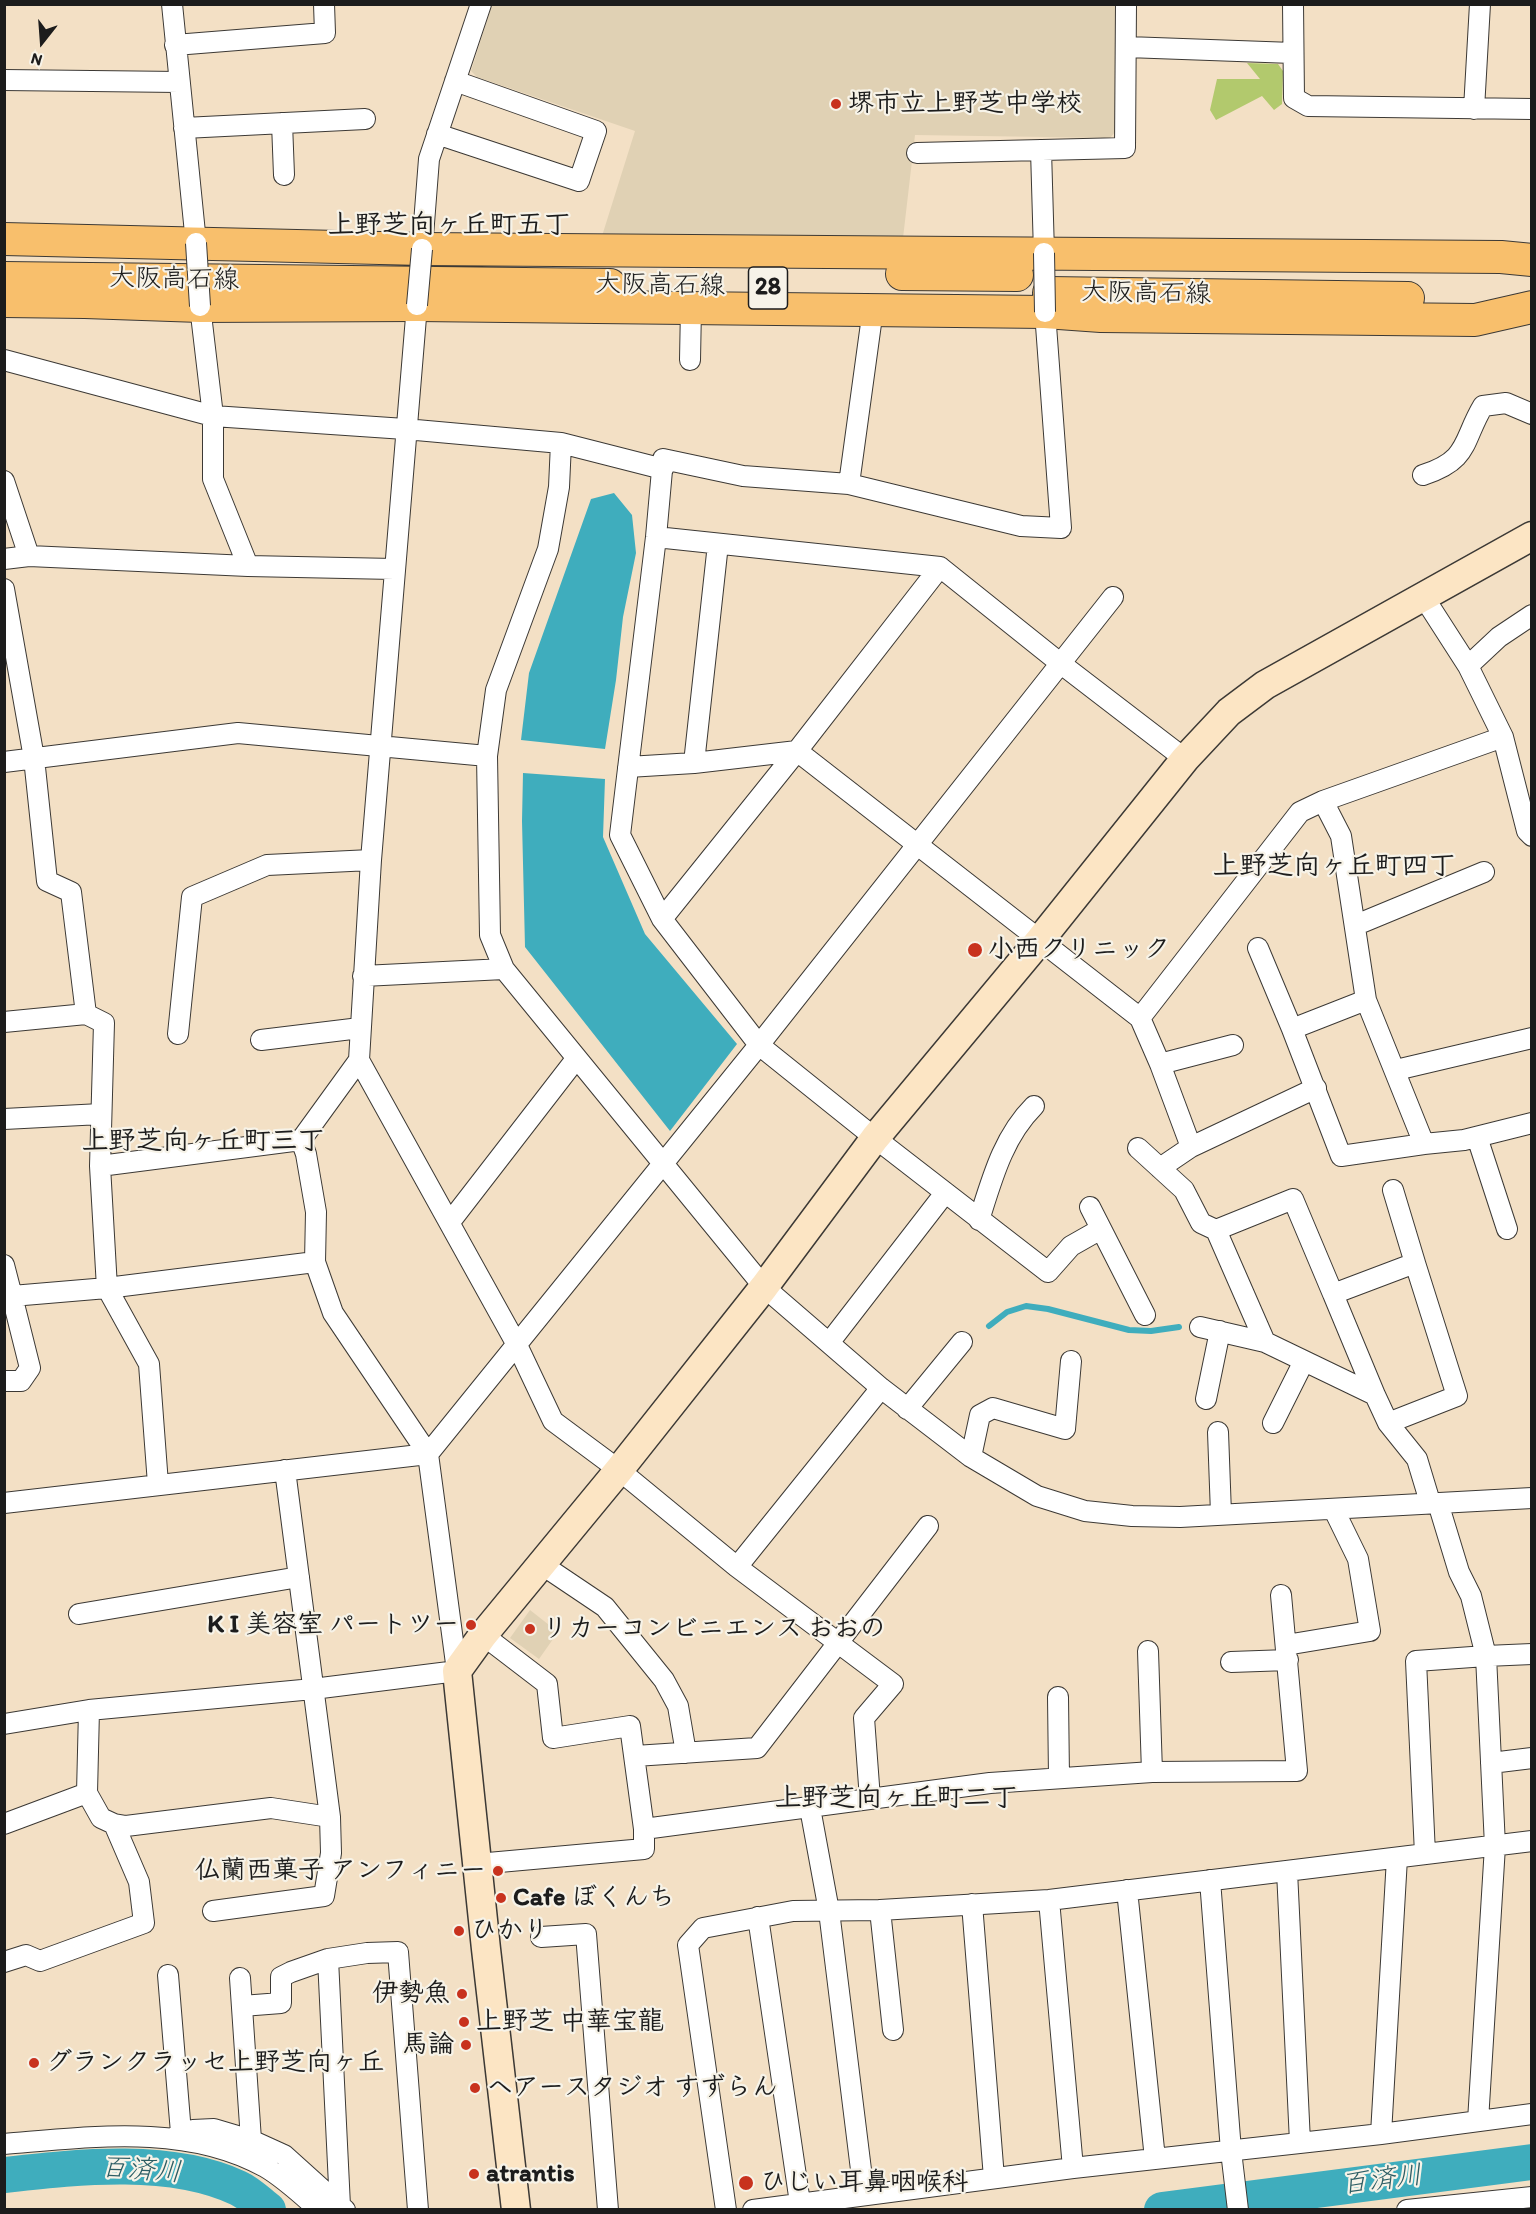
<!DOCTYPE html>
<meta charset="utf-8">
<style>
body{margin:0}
#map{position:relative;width:1536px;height:2214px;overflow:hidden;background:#f3e0c5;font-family:Itim,sans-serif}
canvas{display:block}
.frame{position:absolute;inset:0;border:6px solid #1c1c1c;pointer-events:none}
.north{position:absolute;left:12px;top:12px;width:60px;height:60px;-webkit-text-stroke:4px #f7f3e8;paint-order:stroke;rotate:197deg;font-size:16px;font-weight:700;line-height:24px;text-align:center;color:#1c1c1c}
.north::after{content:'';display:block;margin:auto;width:21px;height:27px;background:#1c1c1c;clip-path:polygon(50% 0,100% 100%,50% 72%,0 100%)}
</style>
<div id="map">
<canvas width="1536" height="2214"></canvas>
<div class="frame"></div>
<div class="north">N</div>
</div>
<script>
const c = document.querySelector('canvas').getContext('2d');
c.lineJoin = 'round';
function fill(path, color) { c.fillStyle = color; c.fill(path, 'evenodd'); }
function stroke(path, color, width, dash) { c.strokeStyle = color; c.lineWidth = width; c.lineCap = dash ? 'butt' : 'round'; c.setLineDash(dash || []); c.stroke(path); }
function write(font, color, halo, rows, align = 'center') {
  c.font = font + ' Itim,"Klee One",sans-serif'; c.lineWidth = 4.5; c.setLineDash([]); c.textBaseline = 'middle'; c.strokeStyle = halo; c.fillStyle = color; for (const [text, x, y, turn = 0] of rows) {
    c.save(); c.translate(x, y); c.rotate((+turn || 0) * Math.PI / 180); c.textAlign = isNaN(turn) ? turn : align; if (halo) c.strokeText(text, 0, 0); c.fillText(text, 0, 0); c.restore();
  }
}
const built = new Path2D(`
 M492,5H1115L1116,131L1110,138L915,135L903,238L602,236L635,131L477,77L471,71Z
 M530,1610L558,1632L539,1659L510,1638Z`);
const green = new Path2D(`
 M1247,63L1278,64L1283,71L1282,104L1274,110L1262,96L1216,120L1210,110L1217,79H1260Z`);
const water = new Path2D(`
 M614,493L632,515L636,553L623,617L616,680L605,749L521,740L529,673L591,499Z
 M523,773L605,779L603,837L645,934L737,1044L670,1131L525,947L522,821Z`);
const stream = new Path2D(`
 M989,1326L1007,1312L1026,1306L1048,1309L1129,1330L1151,1331L1179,1327`);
const river = new Path2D(`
 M4,2175C77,2167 170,2156 238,2188C249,2193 259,2203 268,2210
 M1162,2210L1532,2162`);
const street = new Path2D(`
 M172,4L196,243
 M1293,4L1294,98L1308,106L1532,109
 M175,45L325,33L324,4
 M1127,47L1293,53
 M4,80L179,82
 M1474,109L1480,4
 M282,123L284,175
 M184,128L365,119
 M437,134L579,181L596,131L455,81
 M1041,150L1044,253
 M917,153L1125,148L1126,4
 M422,249L429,159L481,4
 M200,306L213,416L405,429L561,443L663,469
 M1045,312L1061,528L1021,526L849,484L743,476L663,459L656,537L620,835L662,919L759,1045L875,1138L1048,1272L1071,1246L1101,1229
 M4,360L213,416V479L248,566L29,556L4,481
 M690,360L691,307
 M561,443L559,487L548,549L496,690L487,756L490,935L504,969L764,1287L881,1388L971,1457L1037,1496L1085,1511L1132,1516L1180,1517L1532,1498
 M1423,475C1470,460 1462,441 1483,406L1506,403L1532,414
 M849,484L873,309
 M656,537L940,567L1060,663L1185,759
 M4,559L29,556
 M248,566L394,569
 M4,589L34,758L47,881L71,892L86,1014
 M1423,596L1468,666L1503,737L1527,831L1532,836
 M1468,666L1499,637L1532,615
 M4,762L238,733L487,756
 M694,763L718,544
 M628,767L694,763L797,751L1140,1018L1300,812L1323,801L1503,737
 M1323,801L1341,836L1366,1000L1424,1144L1464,1140L1532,1123
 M662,919L797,751L940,567
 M1356,925L1484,872
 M1258,948L1292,1029
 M363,976L504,969
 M1366,1000L1292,1029L1341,1156L1424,1144
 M1140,1018L1160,1064L1191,1147L1316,1088
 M4,1022L86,1014L104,1023L100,1166L107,1288L149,1364L158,1484
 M178,1034L192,897L267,865L371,860
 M261,1040L360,1028
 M359,1060L517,1345L553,1421L619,1470L737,1567L893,1684L864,1718L870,1799
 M1160,1064L1233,1045
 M1396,1070L1532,1038
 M4,1119L101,1114
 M1477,1137L1507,1229
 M1138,1148L1184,1190L1201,1223L1216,1230
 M100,1166L301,1140L359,1060L371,860L417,305
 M1160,1168L1191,1147
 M1393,1190L1415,1263
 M1090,1207L1145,1315
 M979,1220C992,1179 1003,1137 1034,1106
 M450,1222L576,1059
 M4,1265L12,1296L107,1288L315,1262
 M1333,1294L1375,1395
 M1200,1327L1265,1342
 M829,1343L945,1193
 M4,1381H21L30,1368L12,1296
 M1206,1399L1220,1331
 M907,1409L962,1342
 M1273,1423L1304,1361
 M1388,1423L1457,1396L1415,1263L1333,1294L1293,1199L1216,1230L1265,1342L1375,1395L1388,1423L1417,1459L1430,1502
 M1218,1432L1221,1514
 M971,1457L980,1415L993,1408L1065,1429L1071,1361
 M4,1503L428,1454L759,1045L1113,597
 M541,1564L605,1607L664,1680L678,1706L686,1753
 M737,1567L881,1388
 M79,1614L299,1577
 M483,1635L547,1684L553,1738L630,1726L644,1829
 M1286,1645L1370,1631L1358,1559L1334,1510
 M1148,1651L1152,1772
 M1231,1662L1288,1660
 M1058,1697L1059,1777
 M89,1710L87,1793L101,1818L114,1824L126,1826L271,1808L330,1817
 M4,1724L89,1710L313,1689L457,1671L428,1454L333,1313L315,1262L316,1212L306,1154L301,1140
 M635,1756L757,1748L928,1526
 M1491,1763L1532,1758
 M810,1808L829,1911L864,2194
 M4,1824L87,1793
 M1425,1854L1416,1661L1486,1656L1471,1596L1459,1572L1438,1503
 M477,1864L644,1849V1829L990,1783L1152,1772L1297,1771L1281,1595
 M1287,1871L1300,2142
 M1210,1880L1231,2151L1238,2210
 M1127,1890L1155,2159
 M1049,1900L1073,2168
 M972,1904L994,2178
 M880,1910L893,2030
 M213,1911L324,1896L331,1853L330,1817L285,1470
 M758,1917L800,2203
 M541,1937L586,1934L608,2210
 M4,1962L26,1955L40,1961L144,1923L139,1882L114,1824
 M168,1975L181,2133
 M240,1978L251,2140
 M242,2006L281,2003V1977L291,1972L328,1959
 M1478,2121L1495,1846L1486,1656L1532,1654
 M1381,2134L1397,1858
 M176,2136L193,2130L214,2129L251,2140L284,2155L345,2210
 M4,2144C90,2137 186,2123 265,2167C284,2178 302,2195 319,2210
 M340,2206L328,1959L367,1953L398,1952L418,2210
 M726,2210L688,1945L703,1928L793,1911L880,1910L1049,1900L1532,1841
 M753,2210L1073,2168L1381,2134L1532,2114
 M1407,2210L1532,2197`);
const secondary = new Path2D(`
 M516,2210L486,1949L457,1671L483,1635L619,1470L764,1287L875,1138L1040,940L1185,759L1229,712L1265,685L1532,536`);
const primary = new Path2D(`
 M4,239L422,249L1501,257L1532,260
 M902,274L1017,275
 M4,278L610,285
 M1049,293L1408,298
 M4,301L85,302L200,306L417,305L1045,312L1101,316L1475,320L1532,307`);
const streetBridge = new Path2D(`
 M196,243L200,306
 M1044,253L1045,312
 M417,305L422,249`);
const markers = [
 [836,104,6,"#c8321e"],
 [975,950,8,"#c8321e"],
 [471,1625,6,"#c8321e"],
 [530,1629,6,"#c8321e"],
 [498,1871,6,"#c8321e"],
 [501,1898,6,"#c8321e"],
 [459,1931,6,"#c8321e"],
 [462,1994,6,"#c8321e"],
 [464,2022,6,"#c8321e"],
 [466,2045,6,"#c8321e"],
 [34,2063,6,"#c8321e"],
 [475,2088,6,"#c8321e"],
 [474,2174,6,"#c8321e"],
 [746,2183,8,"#c8321e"]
];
const shields = [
 [768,288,39]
];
const shieldNames = [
 ["28",768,288]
];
const poiNames = [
 ["堺市立上野芝中学校",848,104],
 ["小西クリニック",988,950],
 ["K I 美容室 パートツー",459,1625,"right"],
 ["リカーコンビニエンス おおの",542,1629],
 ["仏蘭西菓子 アンフィニー",486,1871,"right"],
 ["Cafe ぼくんち",513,1898],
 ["ひかり",471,1931],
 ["伊勢魚",450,1994,"right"],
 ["上野芝 中華宝龍",476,2022],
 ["馬論",454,2045,"right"],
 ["グランクラッセ上野芝向ヶ丘",46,2063],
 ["ヘアースタジオ すずらん",487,2088],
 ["atrantis",486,2174],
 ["ひじい耳鼻咽喉科",760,2183]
];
const streetNames = [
 ["大阪高石線",174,280,1],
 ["大阪高石線",660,286,1],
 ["大阪高石線",1146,294,1]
];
const neighbourhoodNames = [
 ["上野芝向ヶ丘町五丁",449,226],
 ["上野芝向ヶ丘町四丁",1334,867],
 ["上野芝向ヶ丘町三丁",203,1142],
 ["上野芝向ヶ丘町二丁",896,1799]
];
const waterNames = [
 ["百済川",141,2171,4],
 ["百済川",1382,2181,-7]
];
fill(built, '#e0d1b4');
fill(green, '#b2c96d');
fill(water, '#3fadbd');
stroke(stream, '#3fadbd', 6);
stroke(river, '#3fadbd', 36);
stroke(street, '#3c3935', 22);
stroke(secondary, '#3c3935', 31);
stroke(primary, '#3c3935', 34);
stroke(street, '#fff', 20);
stroke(secondary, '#fce5c4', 28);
stroke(primary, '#f8bf6c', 32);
stroke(streetBridge, '#3c3935', 22, []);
stroke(streetBridge, '#fff', 20);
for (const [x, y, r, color] of markers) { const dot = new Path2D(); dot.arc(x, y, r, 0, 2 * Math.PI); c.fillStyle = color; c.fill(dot); stroke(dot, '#f7f3e8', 2); }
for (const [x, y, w] of shields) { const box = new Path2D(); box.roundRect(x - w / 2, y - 21, w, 42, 4.5); c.fillStyle = '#f7f3e8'; c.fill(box); stroke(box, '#1c1c1c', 1.5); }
write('bold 24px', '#1c1c1c', null, shieldNames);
write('bold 26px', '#1c1c1c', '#f7f3e8', poiNames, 'left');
write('26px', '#1c1c1c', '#f7f3e8', streetNames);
write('bold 27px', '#1c1c1c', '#f7f3e8', neighbourhoodNames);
write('italic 27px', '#2c5d64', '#f7f3e8', waterNames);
</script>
